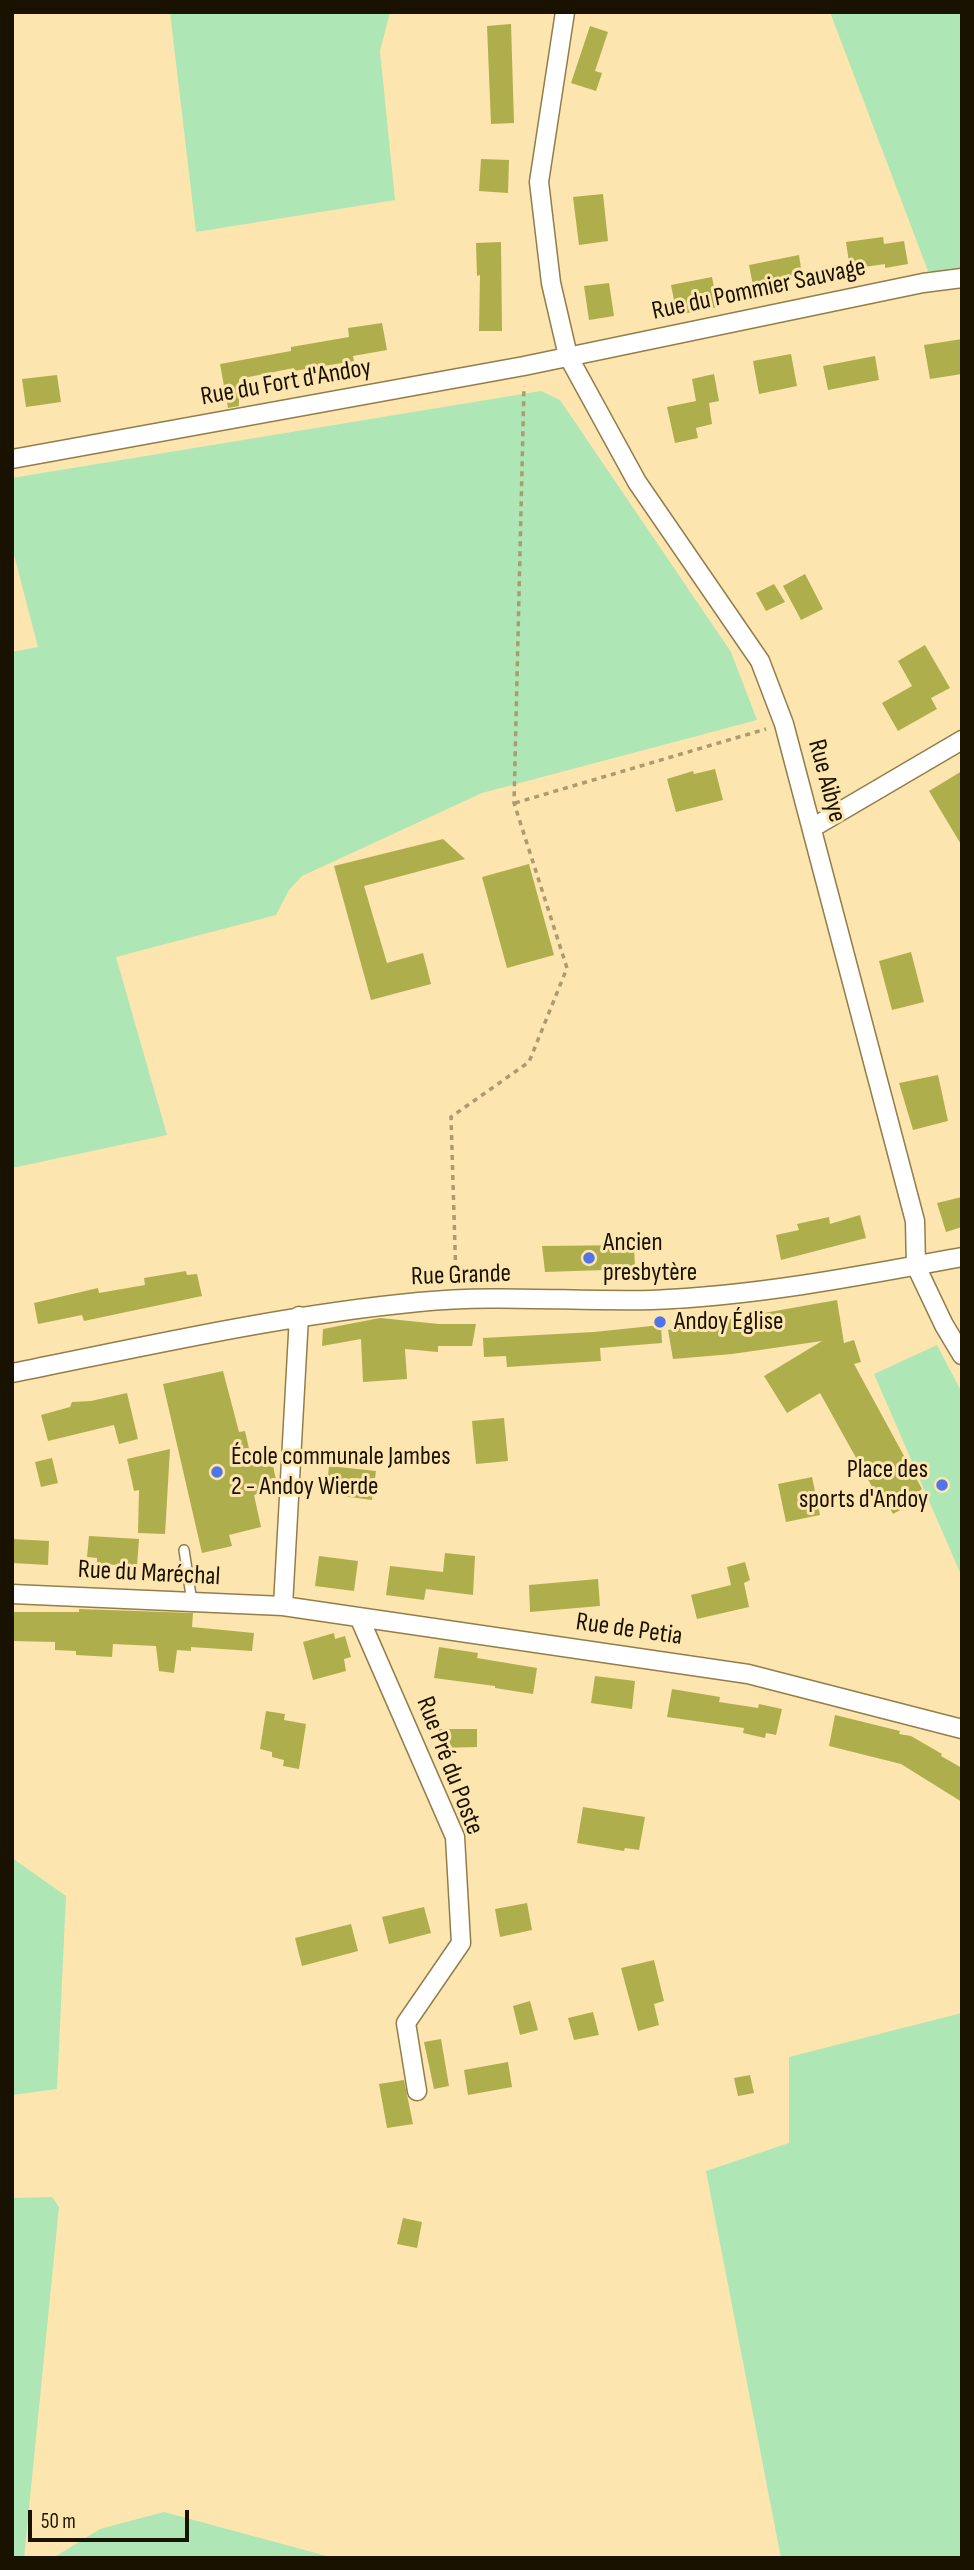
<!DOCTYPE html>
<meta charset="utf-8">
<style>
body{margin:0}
#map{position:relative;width:974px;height:2570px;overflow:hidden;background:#fce5ae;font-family:"Sofia Sans Condensed",sans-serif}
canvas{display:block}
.frame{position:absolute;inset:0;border:14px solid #1a1200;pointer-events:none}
.scale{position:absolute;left:28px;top:2510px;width:161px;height:32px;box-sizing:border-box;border:4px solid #1a1200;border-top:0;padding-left:9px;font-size:21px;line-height:24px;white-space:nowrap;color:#1a1200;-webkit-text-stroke:5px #fce5ae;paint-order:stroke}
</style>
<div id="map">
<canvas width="974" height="2570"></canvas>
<div class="frame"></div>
<div class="scale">50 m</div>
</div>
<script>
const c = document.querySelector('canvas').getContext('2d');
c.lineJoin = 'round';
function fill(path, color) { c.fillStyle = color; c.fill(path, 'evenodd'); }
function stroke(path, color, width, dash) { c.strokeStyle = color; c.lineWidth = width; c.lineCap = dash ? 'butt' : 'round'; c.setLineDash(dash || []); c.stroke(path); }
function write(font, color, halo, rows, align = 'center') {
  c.font = font + ' "Sofia Sans Condensed",sans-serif'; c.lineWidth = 6; c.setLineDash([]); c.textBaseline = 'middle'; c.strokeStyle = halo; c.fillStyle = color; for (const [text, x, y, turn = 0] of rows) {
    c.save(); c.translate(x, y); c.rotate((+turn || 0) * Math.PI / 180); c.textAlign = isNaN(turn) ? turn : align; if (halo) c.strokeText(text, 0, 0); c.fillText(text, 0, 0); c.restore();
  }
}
const green = new Path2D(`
 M170,12H390L380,51L395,200L196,232Z
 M830,12H962V273L928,271Z
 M541,391L560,400L731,652L757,720L482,793L302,876L289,890L276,915L116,957L167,1135L12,1168V652L38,647L12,547V478Z
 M937,1345L962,1393V1577L874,1374Z
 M12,1858L66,1896L57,2089L12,2095Z
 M962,2013V2558H781L706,2171L789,2143V2057Z
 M52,2197L59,2207L24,2558H12V2198Z
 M164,2512L334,2558H53L100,2529Z`);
const building = new Path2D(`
 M511,24L514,123L491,124L487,26Z
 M590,26L608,32L595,71L602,73L596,91L571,83Z
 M481,159L509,160L508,193L479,191Z
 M603,194L608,241L579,245L573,197Z
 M883,237L884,244L904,241L908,264L885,268V264L850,269L846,242Z
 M501,242L502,331H479L480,275L477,276L476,243Z
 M799,255L802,275L779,281V287L754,291L749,265Z
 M712,277L718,307L677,315L671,285Z
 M609,283L614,316L589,320L584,286Z
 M382,323L387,350L353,356L354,361L294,371V368L239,379V406L228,408L220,364L291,351V347L349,337L348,328Z
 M962,339V374L930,379L924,345Z
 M791,354L797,386L759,394L753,361Z
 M875,356L879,380L828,390L823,366Z
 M714,374L719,401L709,403L712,424L696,428L698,438L675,443L667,407L696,401L692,379Z
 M57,375L61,402L26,407L22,379Z
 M805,574L823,609L801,620L783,586Z
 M774,584L785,602L766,611L756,593Z
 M925,645L950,688L931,698L937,709L898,731L882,703L912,686L898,661Z
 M715,769L723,800L676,812L667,779L693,771L694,774Z
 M962,771V846L929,791Z
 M443,839L465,859L364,886L387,963L423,953L431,984L371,1000L334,866Z
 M529,864L554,955L507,968L482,877Z
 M911,952L924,1002L892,1010L879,961Z
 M938,1075L948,1121L913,1130L899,1083Z
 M962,1197V1227L946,1232L937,1203Z
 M860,1215L866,1238L781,1260L776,1235L799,1230L797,1224L829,1217L830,1224Z
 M634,1245L635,1269L545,1272L542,1246Z
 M186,1271L187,1275L197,1274L202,1296L84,1321L82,1315L38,1324L34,1303L98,1288L99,1293L145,1285L144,1278Z
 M837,1300L844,1343L854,1340L861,1362L854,1364L922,1489L917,1493L920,1499L893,1514L890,1508L885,1510L820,1393L787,1413L764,1376L822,1341L732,1354L673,1359L668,1330Z
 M380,1318L439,1324H476L472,1346H438V1352L405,1349L407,1379L363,1382L361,1339L322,1346L323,1329Z
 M661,1325L662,1343L600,1348L601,1361L507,1367L506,1356L484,1357L483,1338L594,1332Z
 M223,1371L239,1432L245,1431L253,1466L272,1461L278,1489L254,1495L261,1527L229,1535L232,1546L202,1553L163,1384Z
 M127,1393L138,1439L119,1444L114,1425L48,1441L41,1415L70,1407L72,1402L91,1401Z
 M504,1418L508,1461L476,1464L472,1421Z
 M170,1449L165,1534L138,1533L139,1490L134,1491L127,1459Z
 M52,1458L58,1483L41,1487L35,1462Z
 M329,1466L376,1471L372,1500L326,1494Z
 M812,1477L820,1515L786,1522L778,1484Z
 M89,1536L139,1539L137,1566L97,1564V1558L87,1557Z
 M12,1539L49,1541L48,1565L12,1563Z
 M445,1553L475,1556L473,1595L426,1589L424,1600L386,1595L390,1566L443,1572Z
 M319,1556L358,1561L354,1591L315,1586Z
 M745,1562L750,1580L744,1583L749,1607L697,1619L691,1595L731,1585L727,1567Z
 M598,1579L600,1606L530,1612L529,1585Z
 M79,1609L193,1613L192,1627L254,1633L252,1651L191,1647V1651L177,1650L174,1673L159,1671L156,1646L113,1644L112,1657L76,1655V1651L55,1650V1642L12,1641V1612H79Z
 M334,1633L335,1639L345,1636L351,1657L344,1659L346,1671L313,1680L303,1642Z
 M439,1647L478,1653L477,1658L537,1668L533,1694L495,1688V1686L434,1678Z
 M595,1676L635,1681L632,1709L591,1703Z
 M672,1689L720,1697L719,1702L758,1708L759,1704L782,1709L776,1735L766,1733L765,1738L743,1733L744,1728L667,1717Z
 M266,1711L285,1714L284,1720L306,1724L299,1769L283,1766L284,1760L272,1757V1752L260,1749Z
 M835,1715L900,1731L899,1734L911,1736L942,1754L941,1756L962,1768V1802L901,1764L829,1746Z
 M439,1729H477V1747L439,1748Z
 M583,1807L645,1817L639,1850L625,1848L624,1851L577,1843Z
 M527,1903L532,1930L500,1937L495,1909Z
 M424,1907L431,1933L389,1944L382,1917Z
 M351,1924L358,1951L302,1966L295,1938Z
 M654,1960L664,2001L654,2004L659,2025L638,2031L621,1968Z
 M530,2001L538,2030L520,2035L513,2006Z
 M593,2012L599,2035L574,2040L568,2018Z
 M441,2039L449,2086L434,2089L424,2042Z
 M508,2062L512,2087L468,2095L464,2070Z
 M750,2075L754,2093L738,2096L734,2078Z
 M404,2080L413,2124L387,2128L379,2084Z
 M403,2218L422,2222L417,2248L397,2244Z`);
const path = new Path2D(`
 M515,803L766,729
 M456,1280L451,1117L529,1062L567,968L514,803L524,386`);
const service = new Path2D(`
 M184,1550L192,1602`);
const minor = new Path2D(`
 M565,12L539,182L551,283L568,356L637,482L760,661L784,724L915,1221L916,1266L944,1325L962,1355
 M12,459L524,366L923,283L962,278
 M812,828L962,740
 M12,1373C147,1346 282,1315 419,1302C497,1294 575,1302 652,1300C756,1296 860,1276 962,1257
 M12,1594L283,1606L748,1674L962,1729
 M283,1606L299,1316
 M359,1617L455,1837L461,1943L406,2023L417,2091`);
const markers = [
 [589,1258,7,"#5274e9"],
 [660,1322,7,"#5274e9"],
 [217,1472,7,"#5274e9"],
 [942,1485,7,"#5274e9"]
];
const streetNames = [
 ["Rue du Pommier Sauvage",759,290,-12],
 ["Rue du Fort d'Andoy",286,383,-10],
 ["Rue Aibye",826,781,75],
 ["Rue Grande",461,1276,-2],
 ["Rue du Maréchal",149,1574,3],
 ["Rue de Petia",629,1630,8],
 ["Rue Pré du Poste",449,1766,69]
];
const poiNames = [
 ["Ancien",603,1243],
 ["presbytère",603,1273],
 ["Andoy Église",674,1322],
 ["École communale Jambes",231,1457],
 ["2 - Andoy Wierde",231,1487],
 ["Place des",928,1470,"right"],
 ["sports d'Andoy",928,1500,"right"]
];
fill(green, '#aee6b5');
fill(building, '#afae4c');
stroke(service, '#937e4a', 12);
stroke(minor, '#937e4a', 21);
stroke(path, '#ac9a70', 3.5, [5, 5]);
stroke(service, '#fff', 9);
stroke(minor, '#fff', 18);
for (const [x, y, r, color] of markers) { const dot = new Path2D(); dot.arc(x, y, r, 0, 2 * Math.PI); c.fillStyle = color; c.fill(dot); stroke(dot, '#fce5ae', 2.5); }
write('26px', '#1a1200', '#fce5ae', streetNames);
write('26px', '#1a1200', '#fce5ae', poiNames, 'left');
</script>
